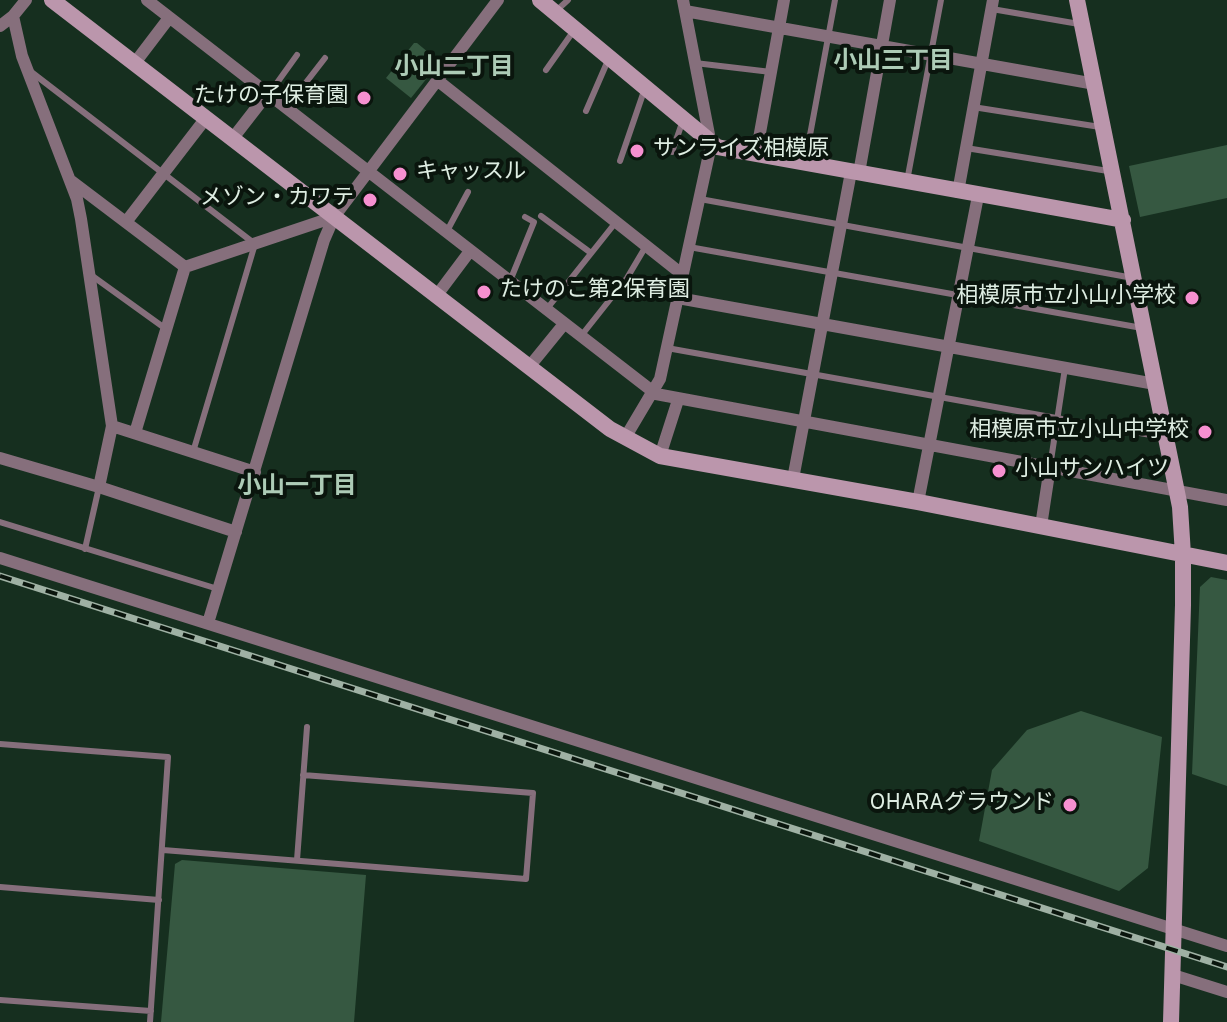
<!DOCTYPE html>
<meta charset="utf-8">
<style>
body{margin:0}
canvas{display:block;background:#162f1f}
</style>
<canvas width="1227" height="1022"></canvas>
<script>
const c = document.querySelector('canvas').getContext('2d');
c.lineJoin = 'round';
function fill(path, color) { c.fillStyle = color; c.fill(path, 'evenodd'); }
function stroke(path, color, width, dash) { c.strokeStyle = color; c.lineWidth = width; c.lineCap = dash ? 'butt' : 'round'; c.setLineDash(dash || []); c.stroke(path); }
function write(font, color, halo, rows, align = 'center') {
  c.font = font + ' Overpass,"Noto Sans JP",sans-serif'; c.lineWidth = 8; c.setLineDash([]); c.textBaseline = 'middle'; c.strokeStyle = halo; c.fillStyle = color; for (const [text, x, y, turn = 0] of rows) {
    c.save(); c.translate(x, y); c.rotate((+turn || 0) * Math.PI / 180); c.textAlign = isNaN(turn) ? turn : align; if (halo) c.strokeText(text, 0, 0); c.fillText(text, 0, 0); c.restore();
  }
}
const green = new Path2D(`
 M414,43H417L440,62L411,98L386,78Z
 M1227,145V198L1140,217L1129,166Z
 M1211,577L1227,580V786L1192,774L1200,587Z
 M1081,711L1162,737L1148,868L1119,891L979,841L992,770L1027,730Z
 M182,860L366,875L354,1022H161L175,864Z`);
const lane = new Path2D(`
 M992,9L1079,24
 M556,11L568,0
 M695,63L771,72
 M546,70L575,29
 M30,71L255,244L193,452
 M269,94L297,55
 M287,107L325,58
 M973,107L1100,127
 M586,111L609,58
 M966,148L1108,171
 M672,152L683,120
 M620,161L645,88
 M805,162L835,0
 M907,181L941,0
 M700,199L1133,278
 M541,216L591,253
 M447,231L468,192
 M689,247L1142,328
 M91,275L166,329
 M510,281L534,222L525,217
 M546,310L616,222
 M581,336L627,278L646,246
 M667,348L1162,437
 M1050,467L1065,368
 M0,522L218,589
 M85,549L99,487
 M0,744L168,757L150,1022
 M163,850L526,879L533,793L303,775
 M297,860L307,727
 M0,887L159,900
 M0,1000L151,1011`);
const street = new Path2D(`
 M147,0L656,394L1227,500
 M685,11L1095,84
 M13,16L22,56L77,199L81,219L112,426L99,487
 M0,26L13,16L26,0
 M134,64L169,18
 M437,80L683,275
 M233,138L268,93
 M756,155L784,0
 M859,173L890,0
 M70,180L185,267L334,217
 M958,192L993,0
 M126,222L206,118
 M437,295L470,251
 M678,298L1155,384
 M529,367L564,324
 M112,426L255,472
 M135,433L185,267
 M625,438L660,379L711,145L683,0
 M660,456L678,400
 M0,458L99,487L236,532
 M793,479L851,172
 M918,502L978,196
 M1041,526L1050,467
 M0,558L1227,946
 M208,623L324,240L334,217L498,0
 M1173,975L1227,992`);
const secondary = new Path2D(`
 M52,0L610,429L660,456L918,502L1227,563
 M540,0L717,147L1123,220
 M1077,0L1180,507L1183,555V605L1171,1022`);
const rail = new Path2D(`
 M0,576L1227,967`);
const markers = [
 [364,98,8,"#f690d0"],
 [637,151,8,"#f690d0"],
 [400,174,8,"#f690d0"],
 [370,200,8,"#f690d0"],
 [484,292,8,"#f690d0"],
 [1192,298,8,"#f690d0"],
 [1205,432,8,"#f690d0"],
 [999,471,8,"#f690d0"],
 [1070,805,8,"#f690d0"]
];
const poiNames = [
 ["たけの子保育園",348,98],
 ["サンライズ相模原",653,151,"left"],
 ["キャッスル",416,174,"left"],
 ["メゾン・カワテ",354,200],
 ["たけのこ第2保育園",500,292,"left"],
 ["相模原市立小山小学校",1176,298],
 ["相模原市立小山中学校",1189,432],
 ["小山サンハイツ",1015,471,"left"],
 ["OHARAグラウンド",1054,805]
];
const neighbourhoodNames = [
 ["小山三丁目",893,63],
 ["小山二丁目",454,69],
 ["小山一丁目",297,488]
];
fill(green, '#365841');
stroke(lane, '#866f7c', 6);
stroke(street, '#866f7c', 12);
stroke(secondary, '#bb96ac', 16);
stroke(rail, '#9fb1a4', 7);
stroke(rail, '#0a150d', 4, [12]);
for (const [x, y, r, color] of markers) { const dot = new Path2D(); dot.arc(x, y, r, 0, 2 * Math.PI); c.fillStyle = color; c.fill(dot); stroke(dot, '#0a150d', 3); }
write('22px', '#deede2', '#0a150d', poiNames, 'right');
write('bold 24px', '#adcbb6', '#0a150d', neighbourhoodNames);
</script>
